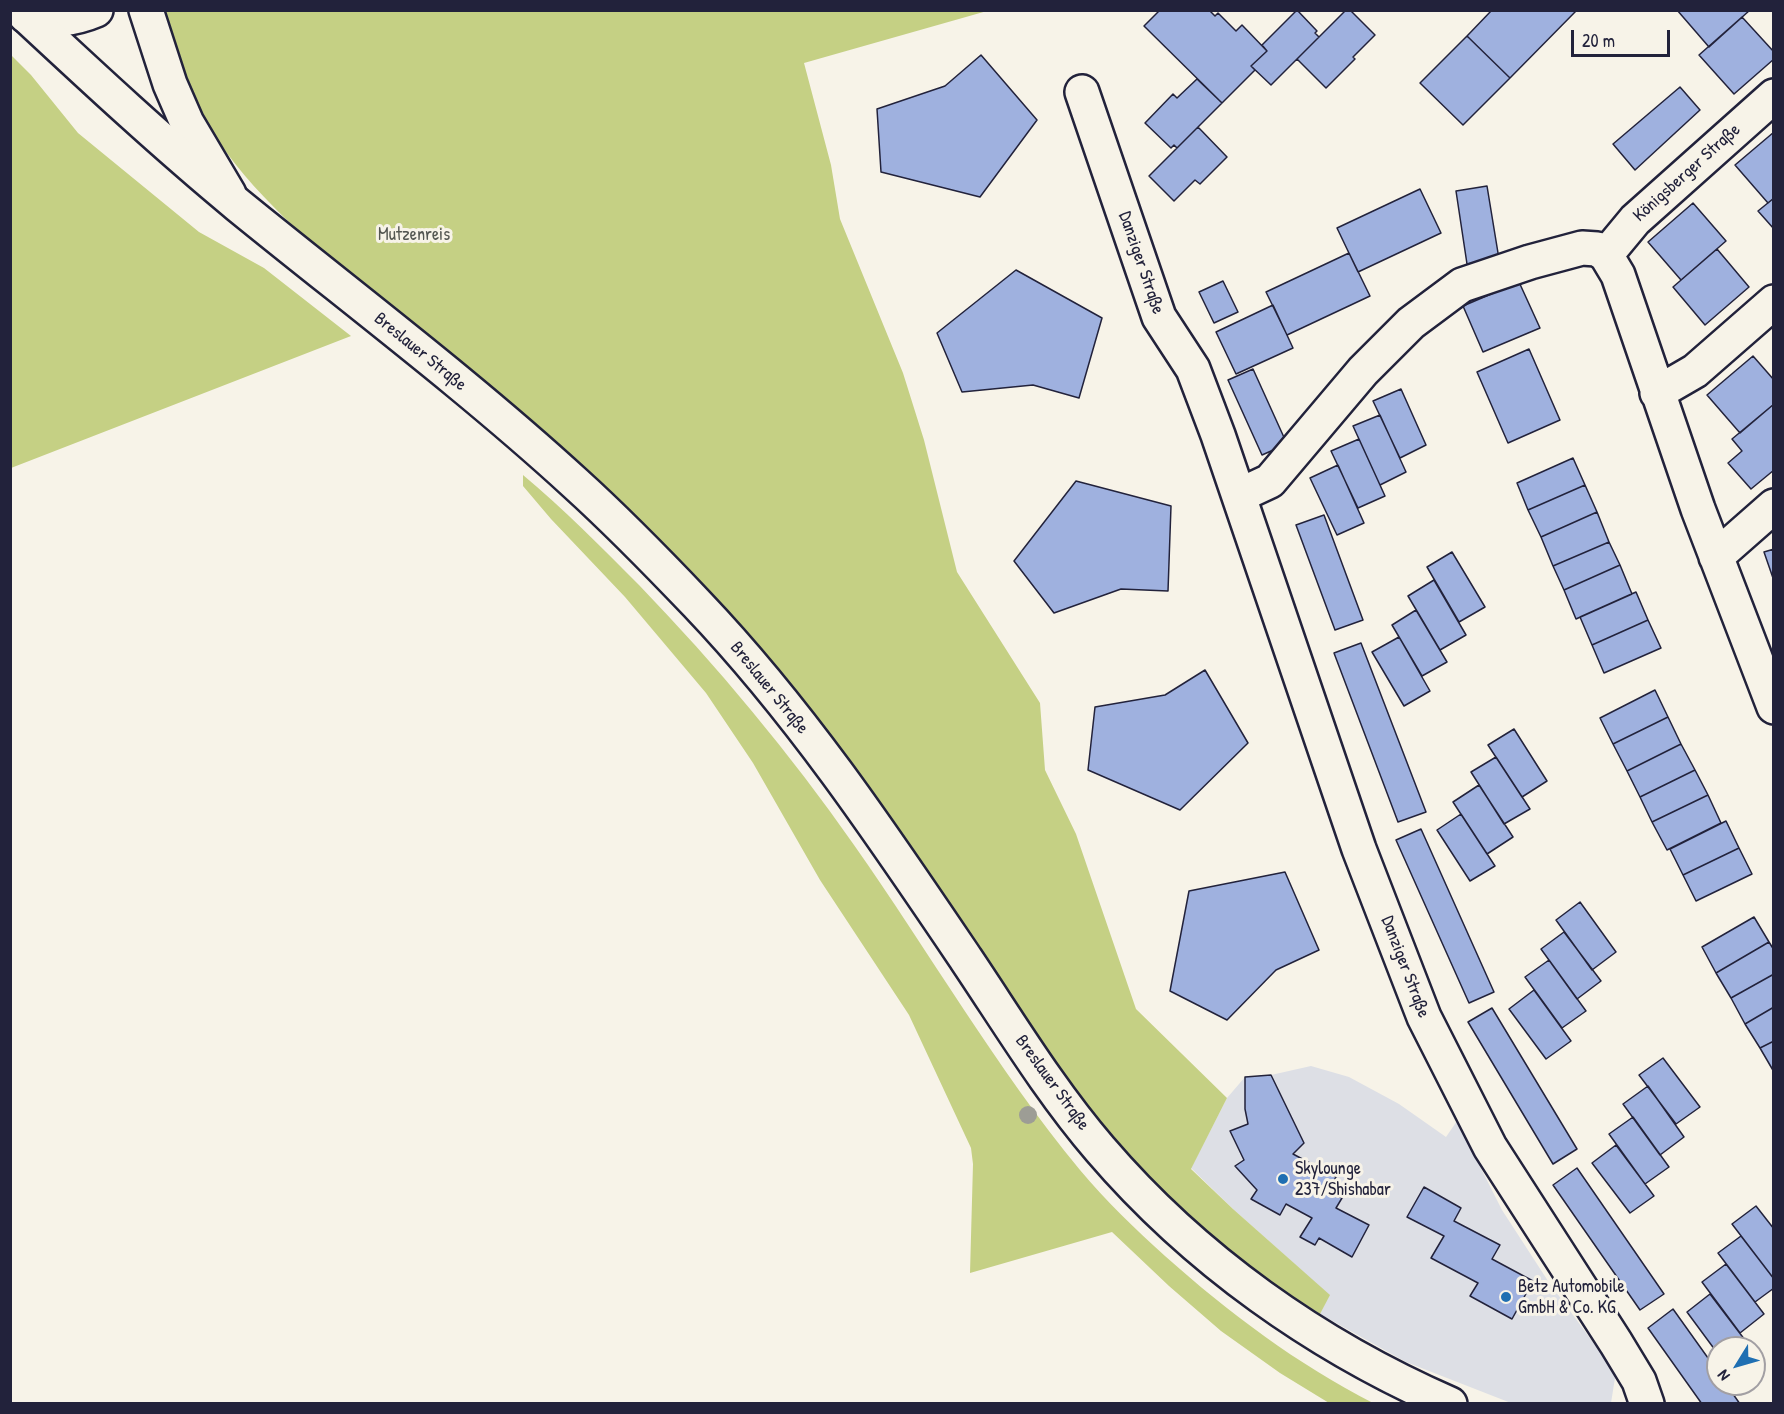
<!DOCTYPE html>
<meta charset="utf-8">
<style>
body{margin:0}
#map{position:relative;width:1784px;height:1414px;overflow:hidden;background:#f7f3e8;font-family:"Patrick Hand",sans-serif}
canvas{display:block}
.frame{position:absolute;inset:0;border:12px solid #22223b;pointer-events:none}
.north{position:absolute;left:1706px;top:1336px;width:60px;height:60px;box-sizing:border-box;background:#f7f3e8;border:2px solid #a29fa3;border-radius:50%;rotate:233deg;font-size:16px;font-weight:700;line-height:24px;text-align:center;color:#22223b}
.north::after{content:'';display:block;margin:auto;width:21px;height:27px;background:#1f6fb2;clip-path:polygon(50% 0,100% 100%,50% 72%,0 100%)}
.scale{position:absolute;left:1571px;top:30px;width:99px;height:27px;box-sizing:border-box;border:3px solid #22223b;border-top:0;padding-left:8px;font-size:18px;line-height:21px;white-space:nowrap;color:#22223b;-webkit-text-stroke:4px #f7f3e8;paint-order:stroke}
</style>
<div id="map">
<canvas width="1784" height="1414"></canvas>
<div class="frame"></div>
<div class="north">N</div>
<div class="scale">20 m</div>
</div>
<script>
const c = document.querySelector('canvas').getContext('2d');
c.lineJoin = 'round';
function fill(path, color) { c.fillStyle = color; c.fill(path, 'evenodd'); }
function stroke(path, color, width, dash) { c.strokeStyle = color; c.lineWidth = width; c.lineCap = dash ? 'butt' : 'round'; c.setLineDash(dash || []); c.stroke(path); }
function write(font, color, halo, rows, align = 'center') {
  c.font = font + ' "Patrick Hand",sans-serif'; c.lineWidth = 6; c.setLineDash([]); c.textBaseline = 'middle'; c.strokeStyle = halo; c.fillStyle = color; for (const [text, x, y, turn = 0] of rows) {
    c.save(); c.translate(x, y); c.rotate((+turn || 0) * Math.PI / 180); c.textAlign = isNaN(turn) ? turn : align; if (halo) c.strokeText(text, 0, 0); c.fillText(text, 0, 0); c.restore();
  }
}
const built = new Path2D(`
 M1311,1066L1349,1077L1399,1104L1446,1137L1457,1121L1502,1210L1548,1281L1612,1368L1615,1378L1611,1403H1511L1406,1362L1320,1314L1329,1295L1233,1209L1191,1168L1227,1098L1245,1077L1271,1075Z`);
const green = new Path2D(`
 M162,11H987L804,63L831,165L840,219L903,373L924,440L957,572L1040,703L1045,770L1076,834L1136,1009L1227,1098L1191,1169L1233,1209L1330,1295L1320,1314L1253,1271L1192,1221L1151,1182L1116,1142L1071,1084L872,795L339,267C279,215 222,162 189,89C177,65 171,36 162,11Z
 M11,55L31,75L78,133L199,232L264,268L351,336L11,468Z
 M523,475C564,509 601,547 639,585C717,666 790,753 854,845C930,953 996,1068 1080,1170C1106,1201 1135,1229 1165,1256C1229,1313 1297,1364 1373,1403H1329L1280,1373L1221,1331L1169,1286L1112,1232L970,1273L973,1164L971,1148L909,1015L820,880L753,763L706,693L625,597L551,519L523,486Z`);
const building = new Path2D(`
 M1160,10H1209L1215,16L1218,13L1236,31L1242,25L1267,51L1251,66L1255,70L1222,103L1144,26Z
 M1297,10L1317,31L1315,33L1319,37L1271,85L1251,66L1267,51L1262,45Z
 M1346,10H1350L1375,35L1353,57L1355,59L1326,88L1297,59Z
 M1492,10H1575L1576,11L1510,78L1467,36Z
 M1677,10H1750L1709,47Z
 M1742,17L1774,52V59L1734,94L1699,55Z
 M1467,36L1510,78L1463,125L1420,83Z
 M981,55L1037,120L980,197L881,172L877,109L945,86Z
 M1197,79L1222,103L1177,148L1174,145L1171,148L1145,123L1173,94L1177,98Z
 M1680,87L1700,110L1635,170L1613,144Z
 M1198,127L1227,157L1200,184L1195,180L1174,201L1149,176Z
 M1774,132V198L1768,203L1735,165Z
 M1487,186L1499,259L1467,264L1456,191Z
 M1420,189L1441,233L1358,272L1337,228Z
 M1774,198V229L1758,211Z
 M1693,203L1726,241L1681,280L1648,242Z
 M1717,249L1749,287L1705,325L1673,287Z
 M1349,253L1370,296L1287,335L1266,292Z
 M1016,270L1102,318L1079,398L1033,385L962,392L937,333Z
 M1223,281L1238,312L1214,323L1199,292Z
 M1519,282L1540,328L1483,352L1463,306Z
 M1273,305L1293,348L1236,374L1216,332Z
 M1529,349L1560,420L1508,443L1477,372Z
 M1753,356L1774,380V404L1740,433L1707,395Z
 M1253,369L1287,444L1262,455L1228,380Z
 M1401,389L1426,445L1400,458L1373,401Z
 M1774,404V470L1751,489L1728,463L1742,451L1732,439Z
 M1380,415L1406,472L1380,485L1353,426Z
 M1359,439L1385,496L1358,508L1331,451Z
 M1573,458L1585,485L1528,510L1517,483Z
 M1338,465L1364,523L1337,535L1310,478Z
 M1076,481L1171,506L1168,591L1121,589L1054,613L1014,561Z
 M1585,485L1597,512L1541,537L1528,510Z
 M1597,512L1609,542L1553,566L1541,537Z
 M1324,515L1363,620L1335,630L1296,525Z
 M1609,542L1620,565L1564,590L1553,566Z
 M1774,549V581L1764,552Z
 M1452,552L1485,607L1459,622L1427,567Z
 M1620,565L1632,594L1576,619L1564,590Z
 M1434,580L1466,635L1440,650L1408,596Z
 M1636,592L1648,620L1592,645L1580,617Z
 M1416,610L1447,662L1422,676L1392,625Z
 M1648,620L1661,648L1604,673L1592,645Z
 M1399,637L1430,691L1404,706L1372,652Z
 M1361,643L1426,812L1398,822L1334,653Z
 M1205,670L1248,743L1180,810L1088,770L1095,707L1165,695Z
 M1655,690L1668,717L1613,744L1600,718Z
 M1668,717L1681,744L1627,771L1613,744Z
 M1514,729L1547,781L1522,797L1488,745Z
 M1681,744L1695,770L1640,797L1627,771Z
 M1496,757L1530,809L1504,824L1471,772Z
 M1695,770L1708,795L1652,822L1640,797Z
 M1479,785L1513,837L1487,854L1453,802Z
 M1708,795L1721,823L1667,850L1652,822Z
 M1461,814L1495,866L1470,881L1437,830Z
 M1726,821L1739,848L1683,875L1670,849Z
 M1421,829L1494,992L1469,1003L1396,840Z
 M1739,848L1752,874L1696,901L1683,875Z
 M1285,872L1319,950L1276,970L1227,1020L1170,991L1189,891Z
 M1580,902L1616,952L1592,970L1556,920Z
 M1754,917L1769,942L1716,973L1702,947Z
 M1564,932L1601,981L1577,999L1541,949Z
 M1769,942L1774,950V974L1731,998L1716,973Z
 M1549,960L1586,1011L1562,1028L1525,977Z
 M1774,974V1007L1745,1024L1731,998Z
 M1534,990L1571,1041L1546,1059L1509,1009Z
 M1774,1007V1041L1760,1048L1745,1024Z
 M1492,1008L1577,1149L1553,1164L1468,1022Z
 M1774,1041V1072L1760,1048Z
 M1663,1058L1700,1107L1676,1124L1639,1075Z
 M1271,1075L1304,1143L1293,1154L1336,1177L1329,1190L1342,1198L1336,1208L1369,1225L1352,1257L1319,1238L1315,1245L1300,1237L1312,1218L1286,1204L1280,1215L1251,1199L1257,1190L1235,1166L1244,1160L1230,1131L1248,1124L1245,1109V1077Z
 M1648,1086L1684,1137L1660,1155L1623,1104Z
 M1633,1117L1669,1167L1645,1184L1609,1134Z
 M1616,1145L1654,1196L1630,1213L1592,1163Z
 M1577,1168L1664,1294L1640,1310L1553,1185Z
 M1424,1187L1461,1208L1454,1221L1500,1245L1492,1259L1533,1281L1512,1319L1470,1296L1478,1283L1431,1258L1444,1236L1407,1217Z
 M1756,1206L1774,1229V1279L1732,1224Z
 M1741,1236L1774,1279V1288L1755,1302L1718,1253Z
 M1726,1264L1764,1314L1740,1333L1702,1282Z
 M1710,1294L1748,1344L1743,1348H1718V1354L1687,1312Z
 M1673,1309L1718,1372V1384H1726L1740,1404H1702L1648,1328Z`);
const street = new Path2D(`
 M146,10L170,84L187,123L229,194
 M26,16C48,23 75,19 96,10
 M1082,92L1159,317L1193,369L1218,435L1359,849L1424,1017L1490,1147L1616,1343L1639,1381L1647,1404
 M1606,255L1635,220L1774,96
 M1657,393L1695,371L1774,302
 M1240,495L1270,481L1363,371L1411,323L1462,285L1530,262L1582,248L1597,249L1606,255L1618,275L1698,509L1774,707
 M1716,557L1774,506`);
const secondary = new Path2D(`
 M20,10C92,77 164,144 239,206C352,298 468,385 575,483C617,521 658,563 697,604C800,712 883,836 966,959C1009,1023 1050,1091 1100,1149C1195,1260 1317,1346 1450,1404`);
const trees = [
 [1028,1115]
];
const markers = [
 [1283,1179,6,"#1f6fb2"],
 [1506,1297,6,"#1f6fb2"]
];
const streetNames = [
 ["Königsberger Straße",1687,173,-42],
 ["Danziger Straße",1141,263,71],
 ["Breslauer Straße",420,352,39],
 ["Breslauer Straße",769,688,51],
 ["Danziger Straße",1405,967,69],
 ["Breslauer Straße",1052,1083,54]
];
const parkNames = [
 ["Mutzenreis",414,235]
];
const poiNames = [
 ["Skylounge",1295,1169],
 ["237/Shishabar",1295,1190],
 ["Betz Automobile",1518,1287],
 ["GmbH & Co. KG",1518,1308]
];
fill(built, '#dddfe5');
fill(green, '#c5d084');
fill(building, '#9fb1df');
stroke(building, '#22223b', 1.5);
stroke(street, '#22223b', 38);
stroke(secondary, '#22223b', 38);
stroke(street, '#f7f3e8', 33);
stroke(secondary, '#f7f3e8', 33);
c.fillStyle = '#9d9d95';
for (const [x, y] of trees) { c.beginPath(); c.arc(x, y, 9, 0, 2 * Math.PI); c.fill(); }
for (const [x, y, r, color] of markers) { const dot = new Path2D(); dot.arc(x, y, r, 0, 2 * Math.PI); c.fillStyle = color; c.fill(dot); stroke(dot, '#f7f3e8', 2); }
write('18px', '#22223b', '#f7f3e8', streetNames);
write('18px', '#535651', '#f7f3e8', parkNames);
write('18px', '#22223b', '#f7f3e8', poiNames, 'left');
</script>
